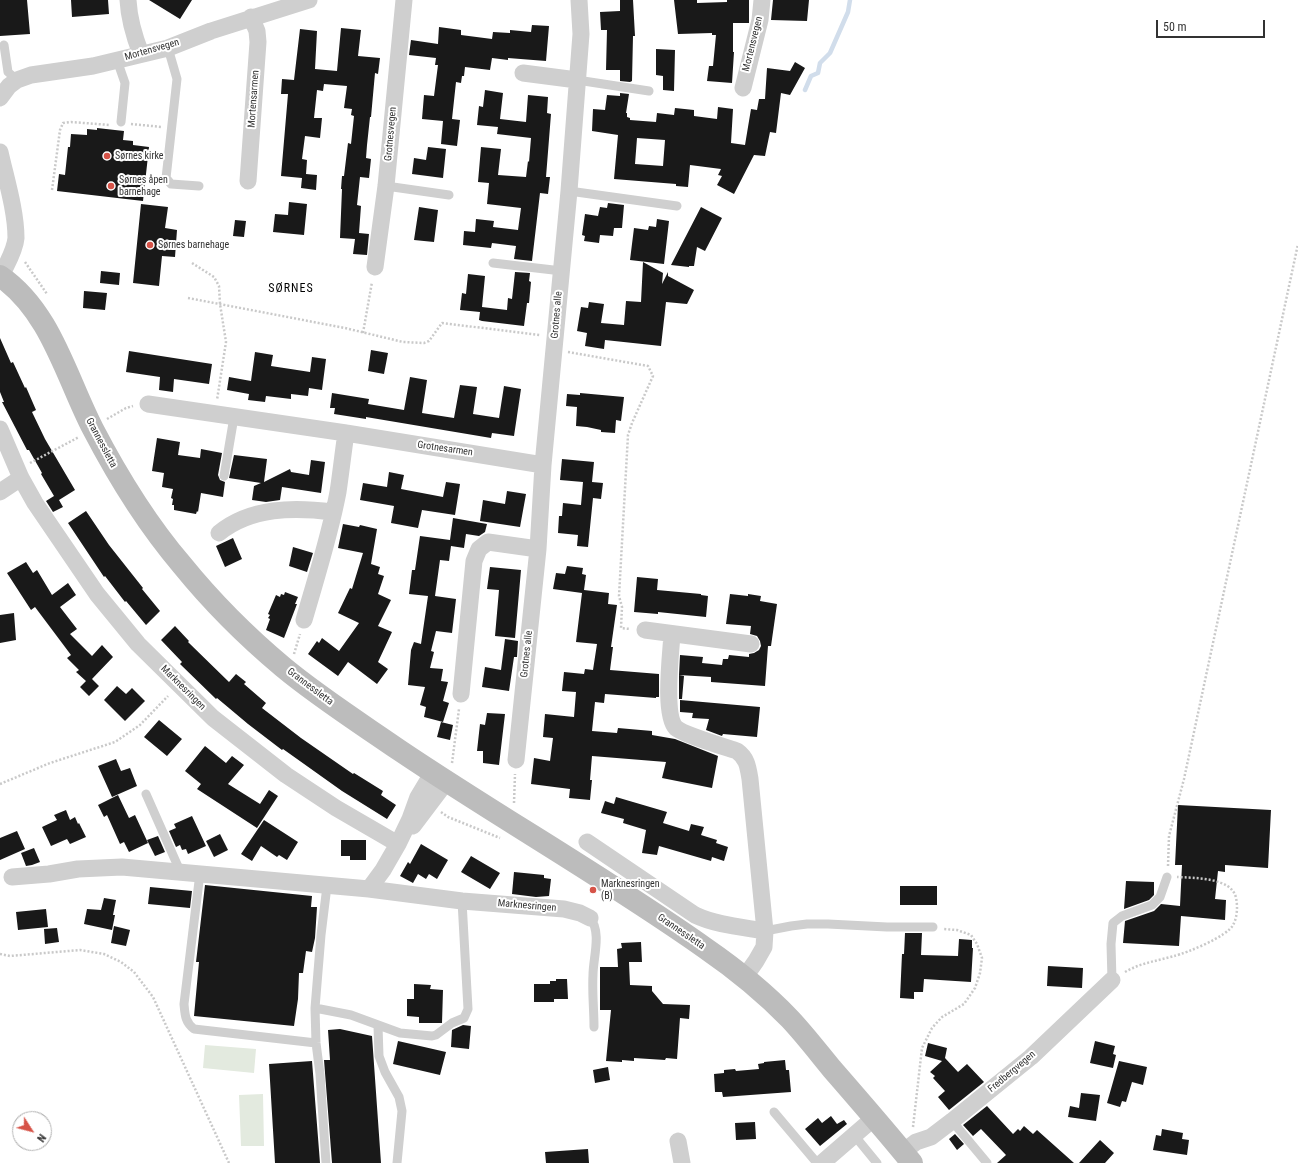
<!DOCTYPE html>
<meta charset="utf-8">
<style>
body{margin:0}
#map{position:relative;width:1298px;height:1163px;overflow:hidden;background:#fff;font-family:"Roboto Condensed",sans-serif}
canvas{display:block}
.north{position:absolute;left:12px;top:1111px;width:40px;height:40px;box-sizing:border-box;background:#fff;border:1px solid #adadad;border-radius:50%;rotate:126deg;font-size:11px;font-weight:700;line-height:16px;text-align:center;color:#323232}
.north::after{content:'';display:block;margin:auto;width:14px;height:18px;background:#d65348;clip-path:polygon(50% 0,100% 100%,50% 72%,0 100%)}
.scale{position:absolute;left:1156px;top:20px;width:109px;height:18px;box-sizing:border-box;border:2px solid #323232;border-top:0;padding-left:5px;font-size:12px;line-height:14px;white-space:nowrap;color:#323232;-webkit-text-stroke:3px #fff;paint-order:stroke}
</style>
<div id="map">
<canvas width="1298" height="1163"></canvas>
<div class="north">N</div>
<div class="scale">50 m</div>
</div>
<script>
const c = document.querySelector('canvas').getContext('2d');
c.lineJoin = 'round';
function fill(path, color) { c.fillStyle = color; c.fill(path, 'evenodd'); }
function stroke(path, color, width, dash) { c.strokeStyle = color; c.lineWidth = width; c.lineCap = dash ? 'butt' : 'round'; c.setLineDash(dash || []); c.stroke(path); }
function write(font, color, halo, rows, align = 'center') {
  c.font = font + ' "Roboto Condensed",sans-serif'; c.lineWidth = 4; c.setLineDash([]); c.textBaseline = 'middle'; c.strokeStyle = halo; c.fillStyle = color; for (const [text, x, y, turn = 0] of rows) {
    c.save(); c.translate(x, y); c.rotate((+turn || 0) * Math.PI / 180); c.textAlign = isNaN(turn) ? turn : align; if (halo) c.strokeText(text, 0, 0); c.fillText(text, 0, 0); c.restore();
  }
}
const green = new Path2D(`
 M205,1045L256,1049L254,1073L203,1068Z
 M263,1094L264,1146H241L239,1095Z`);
const stream = new Path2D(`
 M805,90L811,76L818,73L820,63L830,53L848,12L850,0`);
const building = new Path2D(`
 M0,0H27L30,34L0,36Z
 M71,0H108L109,14L72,17Z
 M149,0H192L180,19Z
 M620,0H633L635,36H633L632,81L630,82L620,81V70H606L607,30H601L600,12L620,11Z
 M674,0H697V3L727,2V0H749V23H733V52H734L732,83L707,81L709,66H713L716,35H712V33L678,34Z
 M773,0H809L807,21L771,20Z
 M532,25L549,26L546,61L508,58V60L492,58L490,70L465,67L464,76H462L461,83L456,82L452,119L460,120L457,146L441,144L443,121L422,119L424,95L434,96L438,65H435L436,58L409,55L411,40L438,44L439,27L461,30V35L492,39L493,32L510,33V30L531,32Z
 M341,28L361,30L358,56L380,58L378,74L375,73L371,117H370L367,145L366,158L371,159L369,178L360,177L357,205L361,206L359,233L369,234L367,255L353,254L355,239L340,238L342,189H341L342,176H344L348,143L351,144L354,116L351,115L352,109L344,108L347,86L324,84L323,91L317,90L314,118H322L320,138L305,136L302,159L307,160L306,174L317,175L316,190L301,188L302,178L281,176L288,94H281L282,79L294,80L300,29L317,31L315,69L337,71Z
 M656,49L675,50L674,91L663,90V76L656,75Z
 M795,62L805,68L790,95L781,93L776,133L770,132L765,156L754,155L734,194L717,185L722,176L718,175L721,169L690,165L688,187L676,186V184L614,179L618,135L592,131L593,109L605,110L607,95L620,96V93L629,94L626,113H627V117L630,118V120L656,122L657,113L674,115L675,108L694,110V116L717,119L718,107L733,109L731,143L745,145L751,109L757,110L759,99H765L767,68L790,71ZM637,138L665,140L663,166L635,164Z
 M485,90L503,93L500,119L526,122L528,95L548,97L547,113L551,114L546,177H550L548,194L540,193L532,261L514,259L516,246L492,243L491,248L463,245L464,231L475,232L476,219L494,221L493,227L518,230L521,208L487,204L489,183L478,182L481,147L501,149L498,175L526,177L528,161L529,162L531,138L497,134L498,127L477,125L479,106L483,107Z
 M97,128L124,131L123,140L133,141V145L149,147L143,201L57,191L59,174L65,175L68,147H70L71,134L87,135V129L97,130Z
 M428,147L446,149L443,178L412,174L414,158L426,160Z
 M289,202L307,204L304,235L273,232L275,214L288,215Z
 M608,203L624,205L622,228H614L613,236L600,235L599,243L584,241L585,236L582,235L585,214L598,216L600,207L607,208Z
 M141,204L168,207L165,228L177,230L175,257L162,256L159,286L133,283Z
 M419,207L438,210L434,242L414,240Z
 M701,207L722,218L705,251L697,247L694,266H689V267L671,265Z
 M657,219L669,221L664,264L630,260L634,228L648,230L649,226L656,227Z
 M235,220L246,221L244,237L233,236Z
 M643,262L663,273L662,284L668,272V276L694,290L687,304L666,302L661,346L605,340L604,349L585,346L587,333L577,331L581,307L588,308L589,302L604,304L601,323L624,325L626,301L641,302Z
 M101,271L120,273L119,285L100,283Z
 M515,272L530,273L529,281L531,282L529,303H527L524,326L482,321L479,320L480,312L460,310L462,293L466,294L468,274L485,276L482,307L507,310L508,298L512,299Z
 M84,291L107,293L105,310L83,308Z
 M0,338L11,363L13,362L25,388L26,387L36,410L32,412L45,439L75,490L59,500L63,507L53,512L46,501L54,496L41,474L42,473L29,450H27L2,402H4L0,392Z
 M371,350L388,353L384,374L368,371Z
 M129,351L212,364L209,384L174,379L173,392L159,390L160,377L126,372Z
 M255,352L273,355L271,366L310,372L312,357L326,359L322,390L309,388L308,396L291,394V399L266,396L265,402L248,400L249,394L227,390L229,377L251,381Z
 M410,377L427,380L422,413L454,418L460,385L477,387L473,414L499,418L504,386L521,389L514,436L492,433L491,438L366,417V419L334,414L335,408H330L332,393L369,399L368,404L404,410Z
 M580,393L624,397L621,421L616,420L615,433L601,432V430L587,427L576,426L577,407L566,406L567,394L580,395Z
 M157,438L180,442L178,455L200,458L201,449L222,453L218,475L220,480L225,482L223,497L201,493L198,512L197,511L196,514L174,510V505H172L173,499L171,498L173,489L162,487L164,473L152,471Z
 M234,455L267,459L264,482L290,469L291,472L309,475L311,460L325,462L321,493L282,487L280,500L266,502L252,500L254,486L261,483L229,478Z
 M562,459L594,462L592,482L603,483L601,499L593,498L588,547L577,546L578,535L558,533L559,516H562L563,503L581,505L583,482L560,480Z
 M389,472L404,475L401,489L443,497L446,482L460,484L455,515L422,510L418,528L391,523L394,506L360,500L363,483L387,487Z
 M507,491L526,494L520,527L480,521L483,500L505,504Z
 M86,511L109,545L143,588L142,589L160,611L146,625L126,601L125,602L105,576L104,577L68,523Z
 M453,518L487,524L485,532L479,536L466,534L464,548L451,546L449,561L440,560L435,596L456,599L452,633L436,631L431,651L434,652L430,668L443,669L441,681L448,682L443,701L449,703L443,722L424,717L426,707L420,705L425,687L408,685L411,650L414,642L421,644L428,596L409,594L412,570H415L420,536L450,540Z
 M343,524L359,527L360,525L377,529L371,564L380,567L378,574L384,576L378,594L391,600L378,626L392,632L378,662L388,669L377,684L348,662L338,676L308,654L317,641L319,643L322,638L339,651L359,623L338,613L350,588L352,589L363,553L338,548Z
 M233,538L242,559L225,567L216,546Z
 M293,547L313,553L307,572L289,566Z
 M26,562L33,573L37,570L52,595L68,583L76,595L60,607L77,629L70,634L92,656L102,645L113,657L92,679L99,686L89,696L80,687L86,681L76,672L79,670L67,658L71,655L35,607L31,610L7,573Z
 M567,566L583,568L582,574L586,575L584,590L609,593L608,604L617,605L611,647H613L610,670L659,674V697H656V698L605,694L604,703L595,702L592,731L617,733L618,728L652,731V735L675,739L718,756L712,788L662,778L666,762L592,756L590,780H592L590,800L569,798L570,789L531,784L534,758L550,761L553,738L543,737L545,714L574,717L576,692L562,691L564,672L584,674L585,669L593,670L597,644L576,642L582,593L553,589L556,573L565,574Z
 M490,567L521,570L515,638L495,636L499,590L487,589Z
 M637,577L658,579L657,590L701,594V595L708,596L706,617L658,612V614L634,612Z
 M285,592L298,597L295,604H297L284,638L266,630L270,619L268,618L270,615L268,614L276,595L280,597L281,594L284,595Z
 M730,594L748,596V594L761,596L760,601L777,604L771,646H768L765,686L711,682V677L679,675L680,655L703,657L702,663L722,665L723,659H728L729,655L749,657V654L754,653L759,650L761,646L760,641L757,636L750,634L751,626L726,624Z
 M14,613L16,640L0,643V615Z
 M175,626L189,641L188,642L229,682L236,674L246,682L244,684L266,703L262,708L301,738L353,774L354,773L383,791L381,795L396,805L387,819L342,791L283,749L282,750L248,724L217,698L216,699L180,664L182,662L161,640Z
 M505,639L518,641L517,657H514L509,691L482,687L485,667L501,670Z
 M679,675L684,676L682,699H679Z
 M117,686L126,694L132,688L145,701L125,721L104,700Z
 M680,700L760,707L757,737L723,734L722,736L706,730L709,719L692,718L693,713L680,712Z
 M487,713L505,714L499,765L483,763V751H477L480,724L485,725Z
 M159,720L182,739L167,756L144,737Z
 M441,722L453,725L450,740L437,737Z
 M205,746L226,763L232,756L244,765L228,784L260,804L269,790L278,796L257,828L197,789L201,784L185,771Z
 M116,759L121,771L130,768L137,786L112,797L98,766Z
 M118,795L129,818L135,815L148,843L129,852L124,842L120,844L107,815L104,817L98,805Z
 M616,797L667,812L663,823L689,831L691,824L704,827L701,835L717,840L716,843L728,847L724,861L712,857L711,861L659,846L657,855L642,853L646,830L623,823L624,819L601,813L605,801L614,804Z
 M1178,805L1271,810L1268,868L1225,865V872L1218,871L1215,899L1226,900L1225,920L1181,916L1179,946L1123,943L1125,921L1154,911L1161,904L1180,906L1182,865H1175Z
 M66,810L70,820L75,817L78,824L79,823L86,837L70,844L67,839L51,846L42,827L57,820L54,815Z
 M192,816L206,846L188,854L186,849L182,850L180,845L176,847L169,831L176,828L174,824Z
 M264,820L298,842L287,860L279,855L277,857L261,846L252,861L241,854Z
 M17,831L25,849L0,860V838Z
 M220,834L228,850L214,857L206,841Z
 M158,836L165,852L155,856L147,840Z
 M341,840H366V860H350V856H341Z
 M421,844L448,860L437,879L429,874L426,879L418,874L413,883L400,876L408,862L410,864Z
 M34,848L40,862L32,865L26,866L21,853Z
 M471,856L500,873L490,889L461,872Z
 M514,872L544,875V878L551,879L549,896L536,897L512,894Z
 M1126,881L1154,882V895L1149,900L1124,909Z
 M205,885L312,896L311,907H317L315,938L312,952L306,951L303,973H299L298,999L294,1026L194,1016L199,962H196Z
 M900,886H937V905H900Z
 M150,887L192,891L190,908L148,904Z
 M104,898L116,900L113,915H115L112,930L84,924L87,909L101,910Z
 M46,909L48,927L18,930L16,912Z
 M114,926L130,930L126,946L111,943Z
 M57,928L59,942L45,944L44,929Z
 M905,933H922L921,955L958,956L959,939L972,940V948H973L971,982L924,979L923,992H914V999L900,998L902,954H904Z
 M641,942L642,962H629L630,985L652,986V991L663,1004L690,1005L689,1019L680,1018L677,1059L666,1058L665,1060L634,1058V1061L622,1060V1062L606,1061L611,1010H600V967H618L617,949L622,948L621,943Z
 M1048,966L1083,968L1082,988L1047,986Z
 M556,979H567L568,999H554V1002H534V984H550V981H556Z
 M414,984L431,985L430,989L443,990L442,1023H419V1017L407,1016V999H414Z
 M463,1025L471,1026L469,1049L451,1047L452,1030Z
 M340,1029L372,1036L381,1163H332L324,1060H330L328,1030Z
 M398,1041L446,1052L440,1075L393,1064Z
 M1095,1041L1115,1046L1113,1054L1116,1055L1113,1068L1090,1063Z
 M928,1043L947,1048L945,1058L958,1072L967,1064L984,1082L949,1110L938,1097L945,1091L933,1078L935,1076L930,1072L942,1061L925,1056Z
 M785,1060L786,1070H789L791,1092L723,1097L722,1092H715L714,1074L724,1073V1070L735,1069L736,1071L759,1069L758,1064L764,1063V1062Z
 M312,1061L320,1163H275L269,1064Z
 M1119,1061L1147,1067L1143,1085L1132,1082L1126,1102L1122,1101L1120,1107L1107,1103Z
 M608,1067L610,1080L595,1083L593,1070Z
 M1081,1093L1100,1095L1096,1121L1068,1117L1070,1106L1079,1108Z
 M987,1106L1013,1134L1018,1129L1020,1131L1024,1126L1033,1134L1037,1130L1074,1163H997L1006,1155L981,1129L973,1136L963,1125Z
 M831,1116L837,1124L844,1120L847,1124L820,1146L805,1129L818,1118L822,1123Z
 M755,1122L756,1139L736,1140L735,1123Z
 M1162,1129L1183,1133L1182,1139L1189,1140L1187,1155L1153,1150L1156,1135L1161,1136Z
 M955,1134L964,1144L957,1150L949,1139Z
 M1100,1140L1114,1153L1105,1163H1079Z
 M588,1149L589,1163H546L545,1152Z`);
const path = new Path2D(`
 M131,124L162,127
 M52,190L60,130L63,123L71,122L110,125
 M25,262L47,294
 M192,263L214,277L219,286L220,304L226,342L217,400
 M188,298L345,328L403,342L424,343L429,341L442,323L540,335
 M363,333L372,282
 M568,352L648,366L653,376L632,423L628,435L619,596L622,607L621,628L630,629
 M107,419L126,408L133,406
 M30,463L79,437
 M294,654L300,634
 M452,763L459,709
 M0,784L50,763L115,742L140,725L168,696
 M514,803L515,774
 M441,812L448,817L500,838
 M1168,866L1169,836L1184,779L1298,244
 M0,954L10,956L80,950L104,954L121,962L134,972L153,997L229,1163
 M1125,972C1140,963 1157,961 1174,956C1187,953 1228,936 1233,925C1237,918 1238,907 1236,898C1232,877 1193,878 1177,877
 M913,1127L922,1048L932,1028L942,1017L964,1004L975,988L980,973L982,958L977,944L971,935L957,930L943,929`);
const service = new Path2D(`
 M4,45L8,72L17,80
 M168,48L177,79L166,178L171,184L199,186
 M117,60L125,83L121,122
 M577,80L649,91
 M386,186L449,195
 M569,191L677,206
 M493,263L562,271
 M224,476L234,417
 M146,794L180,871
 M200,873L184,1004C185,1015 185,1022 194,1029L316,1043
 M590,918C602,932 593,958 593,975C592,992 594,1010 594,1027
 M765,931L791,926L807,924H828L887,927H933
 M1112,980L1111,944L1113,923L1122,916L1152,905L1160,897L1167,877
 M315,1008L351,1015L400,1033L432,1036L436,1035L452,1023L464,1018L468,1009L462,901
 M378,1026L379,1056L385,1072L399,1097L402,1111L397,1163
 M774,1112L817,1163
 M952,1121L987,1163
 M854,1135L877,1163
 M326,1163L320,1074L316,1043L315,1008L321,935L327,886`);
const minor = new Path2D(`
 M128,0C129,19 134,36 141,54
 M523,73L577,80
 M743,88L760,20L762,0
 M0,98L9,86L17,80L31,75L93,66L168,48L211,31L309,0
 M0,152C6,179 16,211 16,238C15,251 6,265 1,276
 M248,181L258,42L257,31L251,17
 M375,267L386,186L404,0
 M148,404L346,433L543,465
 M0,429L21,478L35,503L97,594L138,644L213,718L286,775L336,808L398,844
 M0,492L21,478
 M219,533C251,507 294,507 333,512
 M304,620C316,578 330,535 338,492C341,472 343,453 346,433
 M645,630L751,644
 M672,634C671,653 663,715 676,728C684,735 725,747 737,751C747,758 748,767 750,779L765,931L764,947L756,961L744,978
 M461,694L474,561L479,549L488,542L538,549
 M516,760L538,549L543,465L569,191L581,34L579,0
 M413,826L447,781
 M587,842L695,915C716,925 742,927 765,931
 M12,877L49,874L78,869L122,867L369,889L462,901L564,909L580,913L590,918
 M369,889L383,870L398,844L410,819L418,797L433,772
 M678,1141L682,1163
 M903,1152L916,1142L931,1137L952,1121L1031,1057L1112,980
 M822,1163L874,1118`);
const secondary = new Path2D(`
 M0,276C51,311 66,377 93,429C118,477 147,524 182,565C212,602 246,636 283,667C319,697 360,723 399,750C500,818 606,878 705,948C734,968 766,994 790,1019C805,1035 818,1052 832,1069C859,1100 886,1131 912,1163`);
const markers = [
 [107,156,4,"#d65348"],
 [111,186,4,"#d65348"],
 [150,245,4,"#d65348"],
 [593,890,4,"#d65348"]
];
const streetNames = [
 ["Mortensvegen",753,44,-76],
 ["Mortensvegen",152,50,-16],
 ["Mortensarmen",254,99,-86],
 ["Grotnesvegen",391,134,-85],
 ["Grotnes alle",557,315,-85],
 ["Grannessletta",101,443,62],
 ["Grotnesarmen",445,449,8],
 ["Grotnes alle",527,654,-84],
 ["Grannessletta",310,687,37],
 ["Marknesringen",183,688,45],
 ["Marknesringen",527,906,5],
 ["Grannessletta",681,932,34],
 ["Fredbergvegen",1012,1072,-40]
];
const poiNames = [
 ["Sørnes kirke",115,156],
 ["Sørnes åpen",119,180],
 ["barnehage",119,192],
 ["Sørnes barnehage",158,245],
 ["Marknesringen",601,884],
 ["(B)",601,896]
];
const quarterNames = [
 ["SØRNES",291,289]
];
fill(green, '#e3eadf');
stroke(stream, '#d1ddeb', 4.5);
fill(building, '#191919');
stroke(path, '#c9c9c9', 2.5, [2, 2]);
stroke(service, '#cfcfcf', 9);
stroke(minor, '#cfcfcf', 17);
stroke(secondary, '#bcbcbc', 22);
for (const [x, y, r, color] of markers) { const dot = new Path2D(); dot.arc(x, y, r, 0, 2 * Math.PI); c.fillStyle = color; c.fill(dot); stroke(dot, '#fff', 1.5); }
write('10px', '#323232', '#fff', streetNames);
write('10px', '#323232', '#fff', poiNames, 'left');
c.letterSpacing = '1px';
write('12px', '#000', '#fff', quarterNames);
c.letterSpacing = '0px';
</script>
